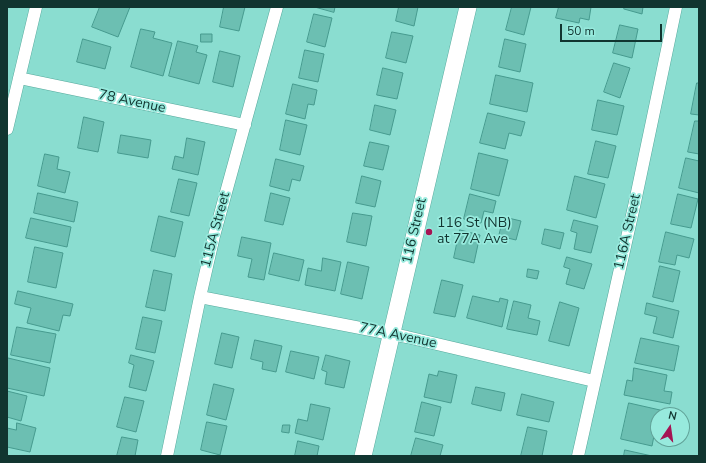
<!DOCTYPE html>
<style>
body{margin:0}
#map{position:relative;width:706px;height:463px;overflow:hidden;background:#8addd0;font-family:"Nunito Sans",sans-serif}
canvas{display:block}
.frame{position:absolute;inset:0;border:8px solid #113530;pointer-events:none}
.north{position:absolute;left:650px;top:407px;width:40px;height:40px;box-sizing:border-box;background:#97eadd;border:1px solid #61a298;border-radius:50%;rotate:13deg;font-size:11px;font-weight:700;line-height:16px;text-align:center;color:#113530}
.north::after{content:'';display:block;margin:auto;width:14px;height:18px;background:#a51453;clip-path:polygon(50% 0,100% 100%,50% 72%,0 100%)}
.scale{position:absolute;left:560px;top:24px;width:102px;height:18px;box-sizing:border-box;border:2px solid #113530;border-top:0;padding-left:5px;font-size:12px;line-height:14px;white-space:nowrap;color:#113530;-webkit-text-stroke:3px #97eadd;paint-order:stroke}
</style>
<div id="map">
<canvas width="706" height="463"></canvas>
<div class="frame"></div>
<div class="north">N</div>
<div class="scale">50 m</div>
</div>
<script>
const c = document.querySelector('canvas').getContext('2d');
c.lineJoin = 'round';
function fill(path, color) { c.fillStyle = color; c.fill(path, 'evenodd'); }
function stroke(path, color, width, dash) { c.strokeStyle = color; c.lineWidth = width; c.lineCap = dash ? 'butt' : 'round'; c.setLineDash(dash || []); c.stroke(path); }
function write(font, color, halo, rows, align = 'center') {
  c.font = font + ' "Nunito Sans",sans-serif'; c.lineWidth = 3.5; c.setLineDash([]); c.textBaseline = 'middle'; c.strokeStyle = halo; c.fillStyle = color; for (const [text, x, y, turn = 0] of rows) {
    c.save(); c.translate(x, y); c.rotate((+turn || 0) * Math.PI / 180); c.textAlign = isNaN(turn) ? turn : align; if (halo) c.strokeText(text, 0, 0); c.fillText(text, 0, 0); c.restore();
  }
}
const building = new Path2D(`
 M100,7H130L118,37L92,27Z
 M224,7H245L239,31L220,27Z
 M315,7H335L334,12Z
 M399,7H418L414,26L396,21Z
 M512,7H531L524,35L506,30Z
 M559,7H591L589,20L580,18L579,23L556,18Z
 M625,7H643L642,14L624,9Z
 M314,14L332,18L325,47L307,42Z
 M620,25L638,29L632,58L613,53Z
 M141,29L155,32L153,38L172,43L163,76L131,67Z
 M392,32L413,36L406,63L386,58Z
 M201,34H212V42H201Z
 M83,39L111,47L105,69L77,62Z
 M505,39L526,44L520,72L499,67Z
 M178,41L198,46L196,52L207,55L199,84L169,76Z
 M305,50L324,54L318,82L299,78Z
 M220,51L240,56L233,87L213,82Z
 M614,63L630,68L620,98L604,92Z
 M383,68L403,73L397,99L377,95Z
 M496,75L533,83L527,112L490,104Z
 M697,83H699V115L691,114Z
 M293,84L317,90L314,105L308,104L305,119L286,114Z
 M598,100L624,106L617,135L592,130Z
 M375,105L396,110L390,135L370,130Z
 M488,113L525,122L521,136L509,133L505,149L480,143Z
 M84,117L104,122L98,152L78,148Z
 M286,120L307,125L300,155L280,150Z
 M695,121H699V154L688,152Z
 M121,135L151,140L148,158L118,153Z
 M187,138L205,142L198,175L172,169L175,156L183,158Z
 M596,141L616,146L608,178L588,174Z
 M370,142L389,146L383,170L364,166Z
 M479,153L508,160L499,196L471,189Z
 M45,154L59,157L57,169L70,172L65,193L38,186Z
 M686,158L699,161V193L679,188Z
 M276,159L304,166L300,181L292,179L289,191L270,186Z
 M362,176L381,181L375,207L356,203Z
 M575,176L605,184L596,218L567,210Z
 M179,179L197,183L189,216L171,212Z
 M38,193L78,202L74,222L34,213Z
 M271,193L290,198L283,225L265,221Z
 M470,194L496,201L493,213L484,211L481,223L464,219Z
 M678,194L698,199L691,228L671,224Z
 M353,213L372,216L366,246L347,242Z
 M159,216L183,222L175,257L151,251Z
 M504,217L521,221L516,240L499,236Z
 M31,218L71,227L67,247L26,238Z
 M574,220L598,226L591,253L574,249L577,233L571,231Z
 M545,229L564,233L560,249L542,244Z
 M460,230L480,235L474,263L454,258Z
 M666,232L694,239L689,258L677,255L675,265L659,262Z
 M242,237L271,243L264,280L248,277L252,259L238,256Z
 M35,247L63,253L56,288L28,282Z
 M274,253L304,260L299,281L269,274Z
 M567,257L592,264L584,289L566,284L570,269L564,267Z
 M323,258L341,262L335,291L305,285L308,268L321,271Z
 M348,262L369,267L362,299L341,294Z
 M660,266L680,271L673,302L653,297Z
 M528,269L539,271L537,279L527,277Z
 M154,270L172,274L165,311L146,307Z
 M442,280L463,285L455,317L434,313Z
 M18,291L73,304L70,316L63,315L59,331L27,323L31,308L15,304Z
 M473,296L499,302L500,298L508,300L502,327L467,318Z
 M514,301L531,305L528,318L540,321L537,335L507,329Z
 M560,302L579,308L569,346L549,341Z
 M647,303L679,311L673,338L653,333L657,317L645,314Z
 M143,317L162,321L155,353L136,349Z
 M17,327L56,334L50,363L11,355Z
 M222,333L239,337L232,368L215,364Z
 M641,338L679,346L674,371L635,363Z
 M255,340L282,346L276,372L262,369L263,362L251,359Z
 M291,351L319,357L314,379L286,372Z
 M131,355L154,361L146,391L129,387L134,365L129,363Z
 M326,355L350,361L344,388L325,384L327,372L322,370Z
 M8,358L50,368L44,396L7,388V364Z
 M634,368L667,375L664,391L672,392L670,404L624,395L627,380L632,381Z
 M439,371L457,375L451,403L424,397L429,374L437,376Z
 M214,384L234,389L226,420L207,415Z
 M476,387L505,393L501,411L472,404Z
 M7,391L27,396L21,421L7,417Z
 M522,394L554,402L549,422L517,415Z
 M125,397L144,401L136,432L117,427Z
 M422,402L441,407L434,436L415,432Z
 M629,403L660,410L659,415H658L652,446L621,439Z
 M311,404L330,408L323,440L295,433L298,419L307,421Z
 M207,422L227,426L220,455L201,450Z
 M17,423L36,428L30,452L7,447V428L16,430Z
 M283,425H290L289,433L282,432Z
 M528,427L547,431L542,456H521Z
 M122,437L138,440L135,456H117Z
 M416,438L443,445L440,456H411Z
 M298,441L319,446L317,456H295Z
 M625,450L652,456H624Z`);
const street = new Path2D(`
 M19,78L245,125
 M7,129L36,7
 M200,297L407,337L594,381
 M167,456L200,297L214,236L277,7
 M578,456L635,202L676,7`);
const secondary = new Path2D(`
 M363,456L468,7`);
const markers = [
 [429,232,4,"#a51453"]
];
const streetNames = [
 ["78 Avenue",132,102,12],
 ["115A Street",216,230,-75],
 ["116 Street",415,231,-77],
 ["116A Street",628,232,-77],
 ["77A Avenue",398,336,12]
];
const poiNames = [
 ["116 St (NB)",437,224],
 ["at 77A Ave",437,240]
];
fill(building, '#6cbfb2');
stroke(building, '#469a8e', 1);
stroke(street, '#56a99c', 13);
stroke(secondary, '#56a99c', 18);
stroke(street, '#fff', 12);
stroke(secondary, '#fff', 17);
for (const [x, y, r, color] of markers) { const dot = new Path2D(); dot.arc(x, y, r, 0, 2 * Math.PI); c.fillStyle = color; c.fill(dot); stroke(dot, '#97eadd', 1.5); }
write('14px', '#113530', '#97eadd', streetNames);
write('14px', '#113530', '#97eadd', poiNames, 'left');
</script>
